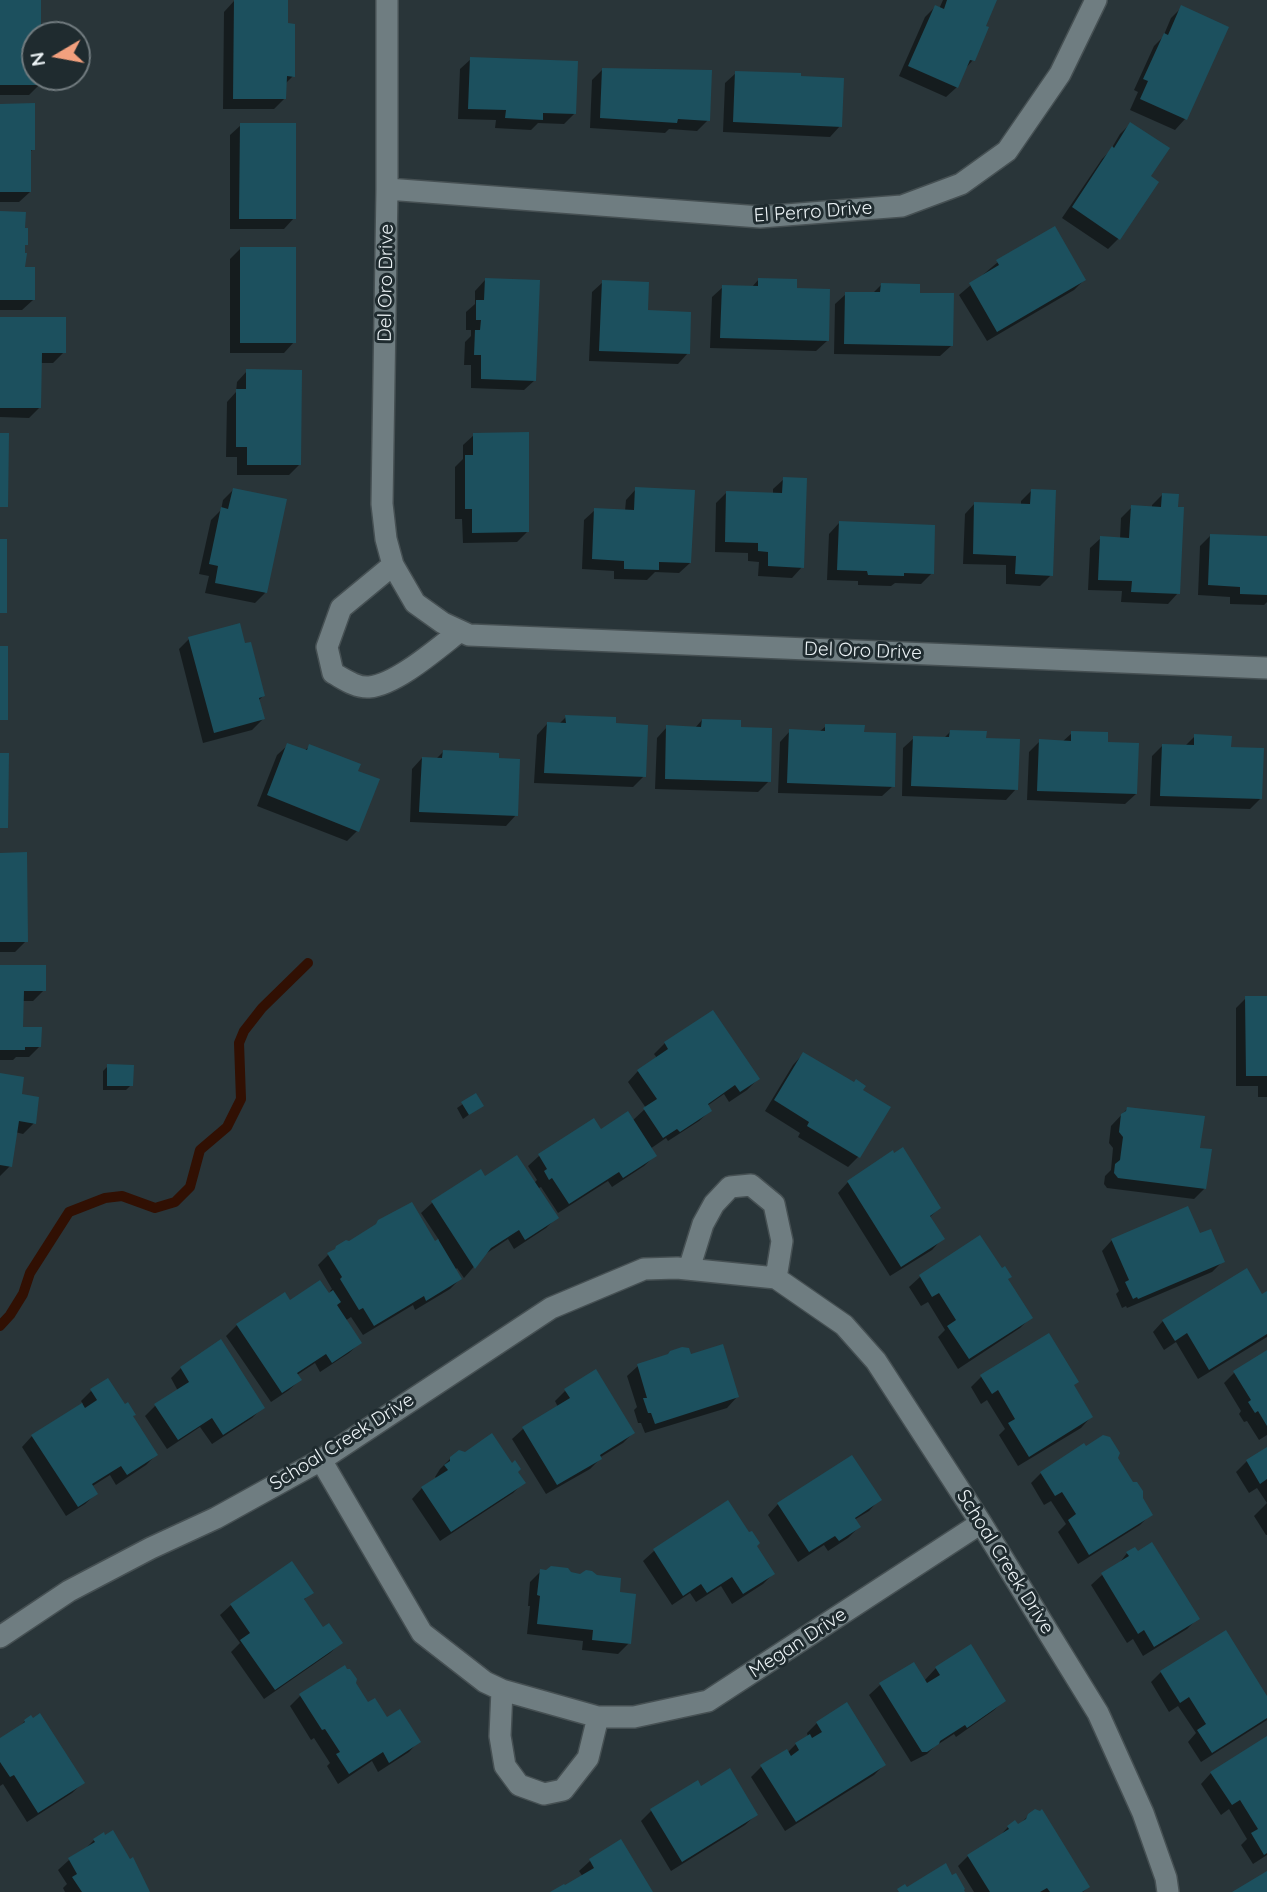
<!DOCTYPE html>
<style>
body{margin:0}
#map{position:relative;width:1267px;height:1892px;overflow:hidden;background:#293539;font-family:Quicksand,sans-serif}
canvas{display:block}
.north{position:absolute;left:21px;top:21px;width:70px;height:70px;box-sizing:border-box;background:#1f2b2f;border:2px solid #717b7f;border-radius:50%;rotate:260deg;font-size:19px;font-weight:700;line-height:28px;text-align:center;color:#ecf3f6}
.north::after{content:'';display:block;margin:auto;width:24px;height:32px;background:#f2a07e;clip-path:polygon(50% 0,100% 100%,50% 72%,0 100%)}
</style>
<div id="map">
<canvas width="1267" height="1892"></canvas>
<div class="north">N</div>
</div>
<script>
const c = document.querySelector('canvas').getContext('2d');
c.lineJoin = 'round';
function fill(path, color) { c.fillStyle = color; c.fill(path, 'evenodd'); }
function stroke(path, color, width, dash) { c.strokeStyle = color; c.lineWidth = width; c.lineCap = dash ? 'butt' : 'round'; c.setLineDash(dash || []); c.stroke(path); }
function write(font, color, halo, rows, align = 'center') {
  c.font = font + ' Quicksand,sans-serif'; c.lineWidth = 6; c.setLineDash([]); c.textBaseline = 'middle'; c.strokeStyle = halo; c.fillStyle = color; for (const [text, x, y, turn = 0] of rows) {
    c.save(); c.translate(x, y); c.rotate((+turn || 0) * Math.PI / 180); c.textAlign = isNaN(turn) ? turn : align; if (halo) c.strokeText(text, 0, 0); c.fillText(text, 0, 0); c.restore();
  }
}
const shadow = new Path2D(`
 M0,0L40,35H35V77H40V84L29,95H0Z
 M943,0H995L973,60L964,70L957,87L946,97L899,76L925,17L935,7L939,9Z
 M234,1L293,76L285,84V98L274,109H223L224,12Z
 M1182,7L1227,27L1185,119L1175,130L1130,110L1138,92L1134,90L1154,46L1163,37L1171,18Z
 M471,59L575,113L564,124L538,123L531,130L495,128L496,120L458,119L460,69Z
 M602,70L708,120L697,131L669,129L665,133L590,128L592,80Z
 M736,73L840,126L830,137L723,132L725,83Z
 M0,105L33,149L29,153L30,192L19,202H0Z
 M1130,124L1148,177L1119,238L1108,249L1062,218L1102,159L1110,151L1120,134Z
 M241,125L294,218L284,229H230V135Z
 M0,213L26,244L23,247V269L33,300L22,310H0Z
 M241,248L294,342L284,353H230V259Z
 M998,262L1084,280L1074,290L987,341L959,295Z
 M759,279L795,290L827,341L816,351L710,348L712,297L723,287L751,288Z
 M485,280L535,380L524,390L471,388V365H464L465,342L471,336V330H466V312L475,304V291Z
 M603,282L646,312L688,353L678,364L589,361L592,292Z
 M881,285L918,295L951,346L940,356L834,354L835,304L846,294H872Z
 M0,318L64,352L53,363H40V407L29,418L0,417Z
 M247,371L299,465L289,475H237V457H226L227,402L236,392L237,382Z
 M474,435L527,532L517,542L463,543L462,519H455V467L463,459V445Z
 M784,479L802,567L792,578L758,576L759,562L748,561V553L715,552L716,503L727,492L773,494V489Z
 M636,489L690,563L679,573L655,572L647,580L614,579V571L582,569L584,520L595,510L625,511L626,500Z
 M233,490L265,593L255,603L205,593L209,576L199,574L211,520L221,510L223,500Z
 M1032,490L1051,575L1040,586L1006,584V565L963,564L965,514L975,503L1021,505V501Z
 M1162,495L1178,593L1168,604L1121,602L1122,591L1088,590L1090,548L1101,538L1120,539L1121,518L1132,507L1152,508V505Z
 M839,523L932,573L921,584L895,583L891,586L858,585V581L827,580L829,534Z
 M1210,536L1267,538V602L1264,605L1230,604V597L1198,595L1200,546Z
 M189,639L263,696L258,701L263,719L252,730L203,743L179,649Z
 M566,717L614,725L644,776L633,787L534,783L537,735L547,724L558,725Z
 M702,720L769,781L758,792L655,789L657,738L667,727L695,728Z
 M826,726L862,734L893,786L882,796L778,793L780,742L790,731L819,732Z
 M950,732L984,740L1016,789L1006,800L902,796L903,748L914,738L943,739Z
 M1072,733L1106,744L1136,794L1125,804L1027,800L1029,752L1040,741L1062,742Z
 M1195,736L1230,748L1260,799L1250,809L1150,806L1152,756L1163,745L1185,746Z
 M288,745L304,751L310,746L356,772L357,831L347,841L257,806L277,755Z
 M443,752L516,815L506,826L410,822L412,769L422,758L436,759Z
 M0,854L26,941L15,952H0Z
 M0,966L44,990L33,1001H22V1029L40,1046L29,1057H16L13,1060H0Z
 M1246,998H1267V1097H1258V1086H1236V1008Z
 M665,1043L758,1079L747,1090L729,1102L724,1094L707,1106L710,1111L699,1121L668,1141L666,1138L650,1149L655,1156L644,1166L612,1187L608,1181L558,1213L541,1187L537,1189L556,1218L546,1228L514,1249L508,1239L484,1255L464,1278L457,1268L455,1270L460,1279L450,1289L415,1310L413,1305L363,1335L351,1317L345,1321L360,1343L349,1353L320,1372L315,1363L297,1375L300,1380L289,1390L271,1402L226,1336L237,1325L289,1302L328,1295L332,1293L330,1291L332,1289L318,1265L328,1255L434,1243L439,1240L421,1213L432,1203L481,1171L485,1178L534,1183L537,1180L528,1166L539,1156L594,1121L600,1131L632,1121L646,1108L628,1082L638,1071L657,1058L654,1054Z
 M803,1054L888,1108L858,1157L848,1167L798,1137L800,1133L765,1111L793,1065Z
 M108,1066L131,1085L126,1090H103V1071Z
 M0,1075L20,1096L34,1123L23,1134L15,1132L10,1166L0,1176Z
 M476,1095L482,1105L463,1119L457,1108Z
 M1127,1109L1199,1150L1205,1188L1194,1199L1107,1188L1104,1184L1105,1176L1111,1170L1113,1148L1109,1143L1111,1126Z
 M848,1182L939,1208L929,1218L942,1239L932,1250L890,1276L838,1193Z
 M1199,1235L1223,1261L1212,1272L1127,1308L1126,1306L1122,1308L1116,1294L1119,1291L1102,1251L1112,1240Z
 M980,1238L1030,1318L1020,1328L958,1369L938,1337L945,1330L928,1302L921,1306L909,1287L920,1277Z
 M1267,1293V1337L1198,1379L1176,1342L1164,1350L1153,1332L1163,1321L1262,1296Z
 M1049,1335L1072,1386L1091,1417L1081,1428L1018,1466L999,1435L1005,1429L987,1400L981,1404L971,1387L981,1377Z
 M1267,1352V1435L1259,1440L1247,1421L1244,1422L1239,1414L1241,1411L1224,1383L1234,1373Z
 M690,1356L737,1397L727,1408L645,1433L641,1423H638L634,1410L637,1407L627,1376L638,1366Z
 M181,1368L263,1407L252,1418L212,1444L200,1427L167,1449L145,1416L155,1406L178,1391L171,1378Z
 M91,1391L132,1417L156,1455L146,1465L116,1485L110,1475L91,1487L96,1494L85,1504L66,1516L22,1447L32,1436L83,1404L81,1401Z
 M565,1391L633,1433L623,1443L599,1458L600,1459L590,1469L546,1494L512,1439L523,1429L558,1407L555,1401Z
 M1267,1449V1535H1266L1254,1516L1267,1503L1257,1488L1249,1493L1236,1472L1247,1461Z
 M451,1458L516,1472L523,1483L513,1493L440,1541L412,1499L422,1488L437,1479L435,1477L440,1469Z
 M1116,1459L1151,1514L1140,1525L1078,1564L1058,1532L1066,1524L1051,1501L1044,1505L1031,1483L1041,1473Z
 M879,1500L869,1511L854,1520L859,1527L848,1538L828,1551L824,1545L798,1562L768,1515L778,1504Z
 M728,1503L773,1574L763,1584L732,1604L721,1586L696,1602L690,1593L672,1605L643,1561L654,1551Z
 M1127,1553L1197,1619L1187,1629L1143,1656L1133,1639L1127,1643L1091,1585L1102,1575L1118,1565Z
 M541,1571L618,1593L629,1643L618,1654L582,1650L583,1641L527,1634L530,1606H528L530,1582Z
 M311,1592L303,1601L323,1629L341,1643L330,1653L264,1699L231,1652L240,1643L220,1615L231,1605Z
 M913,1664L924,1681L936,1668L1004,1701L993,1711L956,1737L954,1734L934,1747L927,1754L911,1762L869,1695L880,1685Z
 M1161,1672L1267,1700V1720L1201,1762L1188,1742L1196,1733L1178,1706L1169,1712L1151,1682Z
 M354,1684L368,1704L419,1741L409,1752L378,1772L372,1761L338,1784L327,1766L330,1763L314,1738L311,1740L290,1706L300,1696Z
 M25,1721L83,1783L72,1793L27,1822L3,1784L0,1786V1741L16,1730Z
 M817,1723L884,1765L874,1775L785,1831L751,1777L761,1767L787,1753L796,1744L808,1737L807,1733Z
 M1267,1738V1855L1253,1864L1241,1845L1247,1839L1229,1809L1221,1815L1201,1784L1211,1773Z
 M701,1788L756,1815L745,1825L671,1871L641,1821L651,1811Z
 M1029,1815L1088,1887L1083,1892H974L958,1866L968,1856L997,1839L1008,1827L1015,1823L1017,1827Z
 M94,1840L148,1892H65L63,1888L67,1884L58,1870L69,1860L83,1851Z
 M620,1842L651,1892H553L583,1877L579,1871L590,1861Z`);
const stream = new Path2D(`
 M0,1326L10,1315L23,1294L30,1273L69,1212L105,1198L122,1196L155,1208L175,1202L190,1187L200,1150L227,1127L241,1099L239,1043L244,1031L262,1008L308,963`);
const building = new Path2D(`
 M0,0H41V35H35V77H42V85H0Z
 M234,0H288V23L295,24V77L287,76L286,99H233Z
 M947,0H997L986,26L989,27L975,61L970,60L958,88L908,66L935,5L944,9Z
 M1181,5L1229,27L1187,120L1140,99L1148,81L1143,79L1164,33L1168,35Z
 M470,57L578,61L576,114L543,113V120L505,118L506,110L468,109Z
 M602,68L712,70L710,121L678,119L677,123L600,118Z
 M735,71L801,73V76L844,78L842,127L733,122Z
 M35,103V150H31V192H0V104Z
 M1130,122L1170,148L1151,176L1159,182L1120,240L1072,207L1112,146L1114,148Z
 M240,123H296V219H239Z
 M0,211L26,212L25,228H28V245H25V253H27L25,267H35V300H0Z
 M1055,226L1086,280L997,332L969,283L999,265L996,260Z
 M240,247H296V343H240Z
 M485,278L540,280L536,381L481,379V355H474L475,330H480L481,320H476V300H484Z
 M758,278L797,279V288L830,289L829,341L720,338L722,285L758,286Z
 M602,280L649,282L648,310L691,312L690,354L599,351Z
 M881,283L920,284V293H954L953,346L844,344L845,292H880Z
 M0,317H66V353H42L41,408H0Z
 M246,369L302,370L301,465H247V447H236V389H246Z
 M529,432V532L472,533V509H465V455H473V433Z
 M0,433H9L8,507H0Z
 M783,477L807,478L804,568L768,566V552L758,551V543L725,542L726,491L782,493Z
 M635,487L695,490L691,563L659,562V570L624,569V561L592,559L594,508L634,510Z
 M233,488L287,499L267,593L215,583L218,566L209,564L221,507L228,509Z
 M1031,489L1056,490L1053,576L1015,574L1016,556L973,554L974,502L1030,504Z
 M1162,493L1179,494L1178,507H1184L1180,594L1131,592L1132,581L1098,580L1100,536L1129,538L1131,505L1161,507Z
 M839,521L935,525L934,574L904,573V576L868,575L867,571L837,570Z
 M1210,534L1267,536V595L1240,594V587L1208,585Z
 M0,539H7V613H0Z
 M240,623L245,643L251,642L265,696L259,698L265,719L214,733L188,637Z
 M0,646H8V720H0Z
 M565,715L616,717V723L648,725L646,777L544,773L547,722L566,723Z
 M702,719L741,720V727L772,728L771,782L665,779L666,725L701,727Z
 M825,724L865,725L864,732L896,733L895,787L787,783L789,729L825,731Z
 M950,730L987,731L986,738L1020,739L1018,790L911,786L913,736L949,737Z
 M1071,731L1108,732V742L1139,743L1137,794L1037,791L1039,739L1071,741Z
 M1194,734L1232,736L1231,747L1264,748L1262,799L1160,796L1162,744L1194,745Z
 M287,743L307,750L309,744L361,764L358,771L380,779L359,832L267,795Z
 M443,750L499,753V758L520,759L518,816L419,812L422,757L442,758Z
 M0,753H9L8,828H0Z
 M27,852L28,942H0V853Z
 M0,965H46V991H24L23,1027H42L41,1047H25V1050H0Z
 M1245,996H1267V1076H1246Z
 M713,1010L760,1079L740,1092L735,1085L708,1104L712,1111L680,1132L677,1129L663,1138L643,1108L657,1099L637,1070L668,1049L664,1042Z
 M803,1052L854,1082L856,1079L866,1086L863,1090L891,1107L860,1158L807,1126L809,1122L774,1100Z
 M107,1064L134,1065L133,1086H107Z
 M0,1073L24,1077L22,1094L39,1097L36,1124L19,1121L12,1167L0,1165Z
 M476,1093L484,1106L469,1115L461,1102Z
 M1127,1107L1205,1116L1200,1148L1212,1149L1206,1189L1118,1178L1114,1173L1115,1164L1120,1160L1123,1137L1119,1132L1121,1114L1126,1111Z
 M628,1111L657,1156L623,1178L619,1172L569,1204L552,1178L549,1180L544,1171L547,1169L538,1154L594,1118L601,1129Z
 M903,1147L941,1208L930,1216L945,1239L901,1267L847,1181L893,1150L894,1153Z
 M517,1155L559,1218L525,1240L519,1230L491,1248L475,1269L431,1201L481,1169L485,1176Z
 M412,1202L435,1241L438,1239L462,1279L426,1301L424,1296L374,1326L363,1308L359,1310L340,1279L342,1277L327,1253L335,1249L336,1246L346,1240L349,1241L376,1224L378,1220Z
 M1188,1206L1200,1233L1211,1229L1225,1262L1138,1299L1137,1297L1133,1299L1125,1282L1129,1280L1111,1239Z
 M980,1235L1002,1268L1005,1266L1012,1277L1008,1279L1033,1318L969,1359L947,1326L956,1320L939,1293L932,1297L919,1275Z
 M1247,1268L1262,1294L1267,1291V1334L1209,1370L1187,1333L1175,1341L1162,1320Z
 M320,1280L329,1293L333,1290L341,1302L337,1305L362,1343L332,1363L326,1354L297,1373L302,1380L282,1393L236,1324L285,1292L290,1300Z
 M1049,1333L1079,1382L1074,1385L1093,1417L1029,1457L1008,1423L1015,1419L998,1390L992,1394L980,1375Z
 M221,1339L265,1408L223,1435L212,1418L178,1440L154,1404L189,1382L180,1367Z
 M723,1344L739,1397L655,1424L651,1413H648L643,1398H647L637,1364L668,1354L670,1351L682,1347L689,1348L691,1354Z
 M1267,1350V1426L1258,1411L1255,1413L1248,1402L1251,1400L1233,1371Z
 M596,1369L635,1433L600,1455L602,1459L557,1485L522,1427L570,1398L564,1389Z
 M108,1378L125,1404L128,1402L136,1415L133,1416L158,1455L127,1475L121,1466L92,1484L98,1494L78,1507L31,1435L82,1403L85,1408L97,1400L90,1389Z
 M492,1433L512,1463L515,1460L521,1469L518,1472L526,1483L451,1532L421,1487L448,1470L444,1465L450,1461V1457L459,1450L465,1452Z
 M1103,1435L1110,1437L1120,1453L1118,1458L1133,1482H1137L1143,1491V1498L1153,1515L1089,1555L1068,1520L1076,1514L1062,1492L1055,1496L1040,1472L1084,1443L1086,1446Z
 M1267,1447V1479L1260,1484L1246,1460Z
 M852,1455L882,1500L855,1518L861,1527L839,1541L835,1536L809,1552L777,1503Z
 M728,1500L749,1532L752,1531L760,1543L757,1546L775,1574L743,1594L732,1577L707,1593L701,1584L683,1596L653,1549Z
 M1152,1542L1200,1619L1154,1647L1144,1630L1138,1634L1101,1573L1129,1556L1126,1552L1135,1547L1138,1551Z
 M292,1561L314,1593L304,1599L323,1627L329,1623L343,1643L275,1690L240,1640L250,1633L230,1604Z
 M551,1566L568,1568L571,1572L580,1574L586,1570L592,1571L597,1575L621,1578L620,1592L636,1594L631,1644L592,1640L593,1630L537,1624L540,1596L537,1595L540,1569L546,1570Z
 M1226,1630L1267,1696V1718L1212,1753L1197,1730L1206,1724L1189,1697L1180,1703L1160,1671Z
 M971,1644L1006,1701L967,1728L965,1725L940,1741L939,1744L927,1752H922L879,1683L914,1662L927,1683L940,1675L935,1667Z
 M345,1665L347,1669H350L357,1679L356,1683L368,1702L375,1698L387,1717L400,1709L421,1742L389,1763L383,1752L349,1774L336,1754L340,1752L325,1729L322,1730L299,1694Z
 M847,1702L886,1765L796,1822L760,1765L787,1749L791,1756L799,1750L795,1743L810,1734L812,1738L822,1732L816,1722Z
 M40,1713L85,1783L38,1813L14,1775L10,1777L0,1762V1738L25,1722L24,1720L31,1715L33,1718Z
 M1267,1736V1853L1264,1855L1251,1833L1258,1829L1240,1800L1232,1805L1210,1772Z
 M730,1768L758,1815L682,1862L650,1809L698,1780L701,1786Z
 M1035,1809L1040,1811L1042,1809L1090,1887L1082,1892H1050L1047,1888L1040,1892H990L967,1855L1009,1829L1007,1826L1015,1820L1018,1824L1026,1819L1028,1814Z
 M113,1830L130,1859L133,1857L150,1892H82L72,1877L77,1874L68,1858L95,1842L93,1839L104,1832L105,1835Z
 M621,1839L653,1892H550L564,1884L565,1885L594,1868L589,1859Z
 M946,1863L952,1875L956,1873L965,1889L964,1890L965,1892H899L897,1889L905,1884L907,1887Z
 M1267,1871V1892H1232Z`);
const street = new Path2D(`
 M387,0V189L382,504L386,539L393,565L415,603L443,623L469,635L1267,668
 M387,189L760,217L902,206L961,184L1007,151L1060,74L1096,0
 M393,565L341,608L327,647L333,673C344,679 356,688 369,687C396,685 438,648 460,631
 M689,1269L703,1224L714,1204L730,1187L751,1185L774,1204L782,1241L776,1278
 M321,1460L422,1633L485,1682L502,1690L598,1717H634L708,1701L981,1523
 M0,1637L69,1591L151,1548L216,1518L321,1460L551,1308L644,1269L677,1268L776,1278L844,1325L876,1361L981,1523L1098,1713L1143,1813L1166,1878L1168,1892
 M502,1690L500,1736L505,1766L519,1785L544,1794L563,1790L588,1758L598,1717`);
const streetNames = [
 ["El Perro Drive",813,212,-4],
 ["Del Oro Drive",386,283,-89],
 ["Del Oro Drive",863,651,2],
 ["Schoal Creek Drive",342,1442,-32],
 ["Schoal Creek Drive",1005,1562,58],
 ["Megan Drive",798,1643,-33]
];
fill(shadow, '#0007');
stroke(stream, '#311003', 10);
fill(building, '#1c505e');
stroke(street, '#465053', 24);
stroke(street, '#6f7d81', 21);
write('19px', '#ecf3f6', '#1f2b2f', streetNames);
</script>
